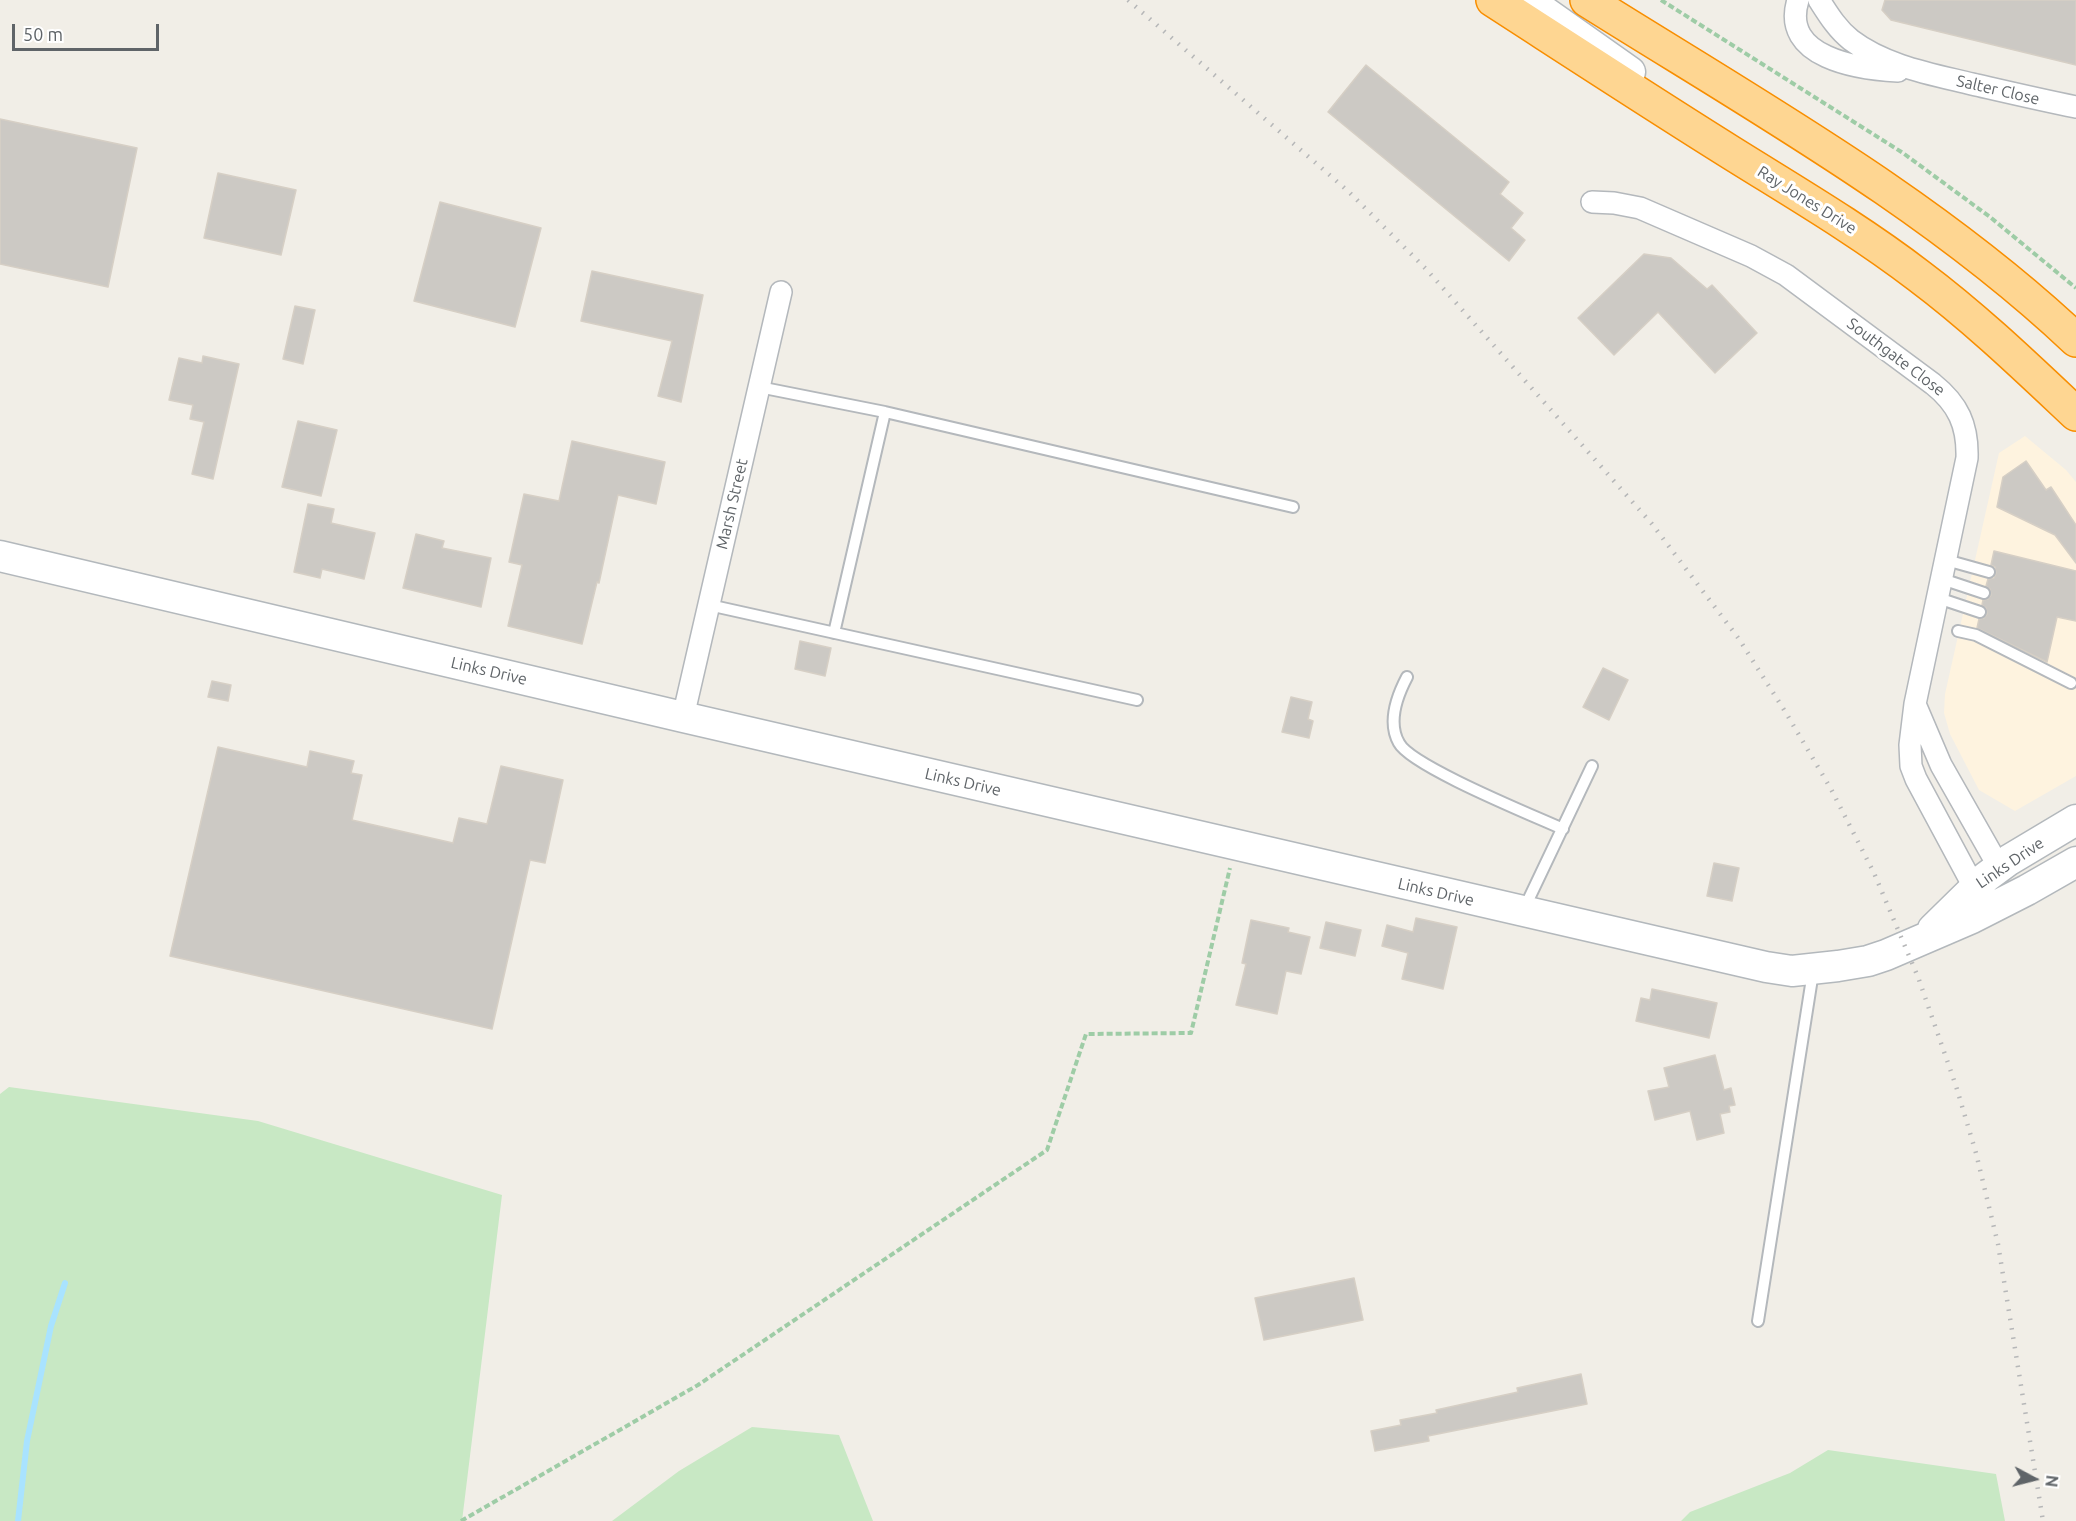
<!DOCTYPE html>
<style>
body{margin:0}
#map{position:relative;width:2076px;height:1521px;overflow:hidden;background:#f1eee7;font-family:Ubuntu,sans-serif}
canvas{display:block}
.north{position:absolute;left:2004px;top:1449px;width:60px;height:60px;-webkit-text-stroke:4px #fff;paint-order:stroke;rotate:97deg;font-size:16px;font-weight:700;line-height:24px;text-align:center;color:#5f6468}
.north::after{content:'';display:block;margin:auto;width:21px;height:27px;background:#5f6468;clip-path:polygon(50% 0,100% 100%,50% 72%,0 100%)}
.scale{position:absolute;left:12px;top:24px;width:147px;height:27px;box-sizing:border-box;border:3px solid #5f6468;border-top:0;padding-left:8px;font-size:18px;line-height:21px;white-space:nowrap;color:#5f6468;-webkit-text-stroke:4px #fff;paint-order:stroke}
</style>
<div id="map">
<canvas width="2076" height="1521"></canvas>
<div class="north">N</div>
<div class="scale">50 m</div>
</div>
<script>
const c = document.querySelector('canvas').getContext('2d');
c.lineJoin = 'round';
function fill(path, color) { c.fillStyle = color; c.fill(path, 'evenodd'); }
function stroke(path, color, width, dash) { c.strokeStyle = color; c.lineWidth = width; c.lineCap = dash ? 'butt' : 'round'; c.setLineDash(dash || []); c.stroke(path); }
function write(font, color, halo, rows, align = 'center') {
  c.font = font + ' Ubuntu,sans-serif'; c.lineWidth = 6; c.setLineDash([]); c.textBaseline = 'middle'; c.strokeStyle = halo; c.fillStyle = color; for (const [text, x, y, turn = 0] of rows) {
    c.save(); c.translate(x, y); c.rotate((+turn || 0) * Math.PI / 180); c.textAlign = isNaN(turn) ? turn : align; if (halo) c.strokeText(text, 0, 0); c.fillText(text, 0, 0); c.restore();
  }
}
const commercial = new Path2D(`
 M2025,436L2066,470L2076,482V776L2015,811L1979,790L1950,734L1944,713L1945,694L1999,453Z`);
const green = new Path2D(`
 M9,1087L258,1121L502,1195L462,1521H0V1094Z
 M752,1427L839,1435L873,1521H612L679,1471Z
 M1828,1450L1996,1474L2005,1521H1681L1690,1512L1790,1473Z`);
const stream = new Path2D(`
 M18,1521L27,1441L51,1326L65,1283`);
const building = new Path2D(`
 M1885,0H2076V65L1891,20L1882,10Z
 M1366,65L1509,182L1500,194L1523,213L1511,228L1525,240L1509,261L1328,112Z
 M0,119L137,148L108,287L0,264Z
 M218,173L296,190L281,255L204,238Z
 M440,202L541,228L515,327L414,301Z
 M1644,254L1671,258L1707,289L1712,285L1757,333L1715,373L1658,312L1614,355L1578,318Z
 M592,271L703,295L681,402L658,396L672,341L581,321Z
 M295,306L315,310L303,364L283,359Z
 M203,356L239,364L213,479L192,474L204,422L190,419L193,405L169,400L179,358L202,363Z
 M298,421L337,430L321,496L282,487Z
 M572,441L665,462L656,504L618,495L599,583L597,582L582,644L508,626L522,565L509,562L524,494L559,501Z
 M2026,461L2046,490L2051,487L2076,525V563L2055,535L1997,507L2003,477Z
 M308,504L334,509L331,523L375,533L364,579L322,569L320,578L294,572Z
 M416,534L444,541L442,548L491,558L481,607L403,588Z
 M1994,551L2076,571V621L2057,617L2047,662L1977,628L1979,619L1984,618L1987,614L1986,608L1982,605L1983,600L1988,599L1991,595L1990,589L1986,586L1988,579L1994,578L1996,573L1995,567L1991,565Z
 M800,641L831,648L825,676L795,669Z
 M1603,668L1628,680L1609,720L1583,707Z
 M212,681L231,685L228,701L208,697Z
 M1291,697L1312,702L1308,719L1313,721L1309,738L1282,732Z
 M218,747L307,767L310,751L354,761L351,773L362,775L352,820L453,843L459,818L487,824L501,766L563,780L545,863L530,860L492,1029L170,956Z
 M1714,863L1739,868L1732,901L1707,896Z
 M1416,918L1457,927L1443,989L1402,979L1408,953L1382,946L1387,925L1413,932Z
 M1251,920L1289,928L1288,932L1310,937L1301,974L1286,971L1277,1014L1236,1005L1246,964L1242,963Z
 M1326,922L1361,930L1355,956L1320,948Z
 M1652,989L1717,1003L1709,1038L1636,1021L1641,998L1650,1000Z
 M1715,1055L1724,1090L1731,1088L1735,1105L1729,1106L1730,1112L1720,1114L1724,1133L1697,1140L1690,1111L1655,1120L1648,1091L1669,1087L1664,1068Z
 M1354,1278L1363,1320L1264,1340L1255,1298Z
 M1581,1374L1587,1404L1428,1436L1429,1441L1375,1451L1371,1431L1401,1425L1400,1420L1437,1413L1436,1410L1518,1392L1517,1388Z`);
const path = new Path2D(`
 M1661,0L1903,153L1990,217L2076,288
 M461,1521L698,1385L1047,1150L1086,1034L1191,1033L1230,868`);
const lane = new Path2D(`
 M759,387L885,412L1293,507
 M1946,560L1989,572
 M1942,579L1984,593
 M1938,598L1980,612
 M709,605L1137,700
 M1958,631L1976,635L2071,683
 M834,633L885,412
 M1407,677C1397,696 1387,722 1399,743C1411,766 1532,815 1563,829
 M1524,909L1592,766
 M1758,1321L1813,972`);
const street = new Path2D(`
 M1798,0C1780,58 1859,69 1898,71
 M1819,0C1828,14 1837,29 1851,40C1885,66 1931,74 1972,84C2007,92 2041,100 2076,107
 M1592,202L1614,203L1640,208L1751,256L1786,275L1933,384C1958,404 1968,425 1967,458L1915,704L1910,745L1911,766L1916,779L1974,887
 M1915,704L1941,765L1999,867
 M683,717L781,292`);
const secondary = new Path2D(`
 M1528,0L1630,72
 M0,556L683,717L1766,967L1792,971L1838,966L1868,961L1886,955L1972,918L2027,890L2076,862
 M1933,929L1986,877L2009,860L2076,820`);
const highway = new Path2D(`
 M1493,0C1572,51 1650,102 1730,152C1794,192 1859,230 1919,276C1975,318 2025,366 2076,414
 M1587,0C1754,105 1932,204 2076,340`);
const rail = new Path2D(`
 M1128,0L1348,191L1426,269L1652,524L1739,639L1786,713L1831,789L1874,873L1918,977L1956,1086L1976,1153L1998,1244L2043,1521`);
const streetNames = [
 ["Salter Close",1998,90,13],
 ["Ray Jones Drive",1807,200,32],
 ["Southgate Close",1896,357,37],
 ["Marsh Street",732,504,-77],
 ["Links Drive",489,671,13],
 ["Links Drive",963,782,13],
 ["Links Drive",2010,863,-34],
 ["Links Drive",1436,892,13]
];
fill(commercial, '#fef3df');
fill(green, '#c8e8c4');
stroke(stream, '#a9e3ff', 6);
fill(building, '#ccc9c4');
stroke(building, '#d6cfc5', 1.5);
stroke(lane, '#b4b8bc', 14);
stroke(street, '#b4b8bc', 24);
stroke(secondary, '#b3b8bc', 33);
stroke(highway, '#f88e00', 36);
stroke(path, '#9ecca6', 4, [6, 3]);
stroke(lane, '#fff', 10);
stroke(street, '#fff', 21);
stroke(secondary, '#fff', 30);
stroke(highway, '#fed692', 33);
stroke(rail, '#b6b7b8', 4.5, [1.5, 8]);
write('16px', '#5f6468', '#fff', streetNames);
</script>
